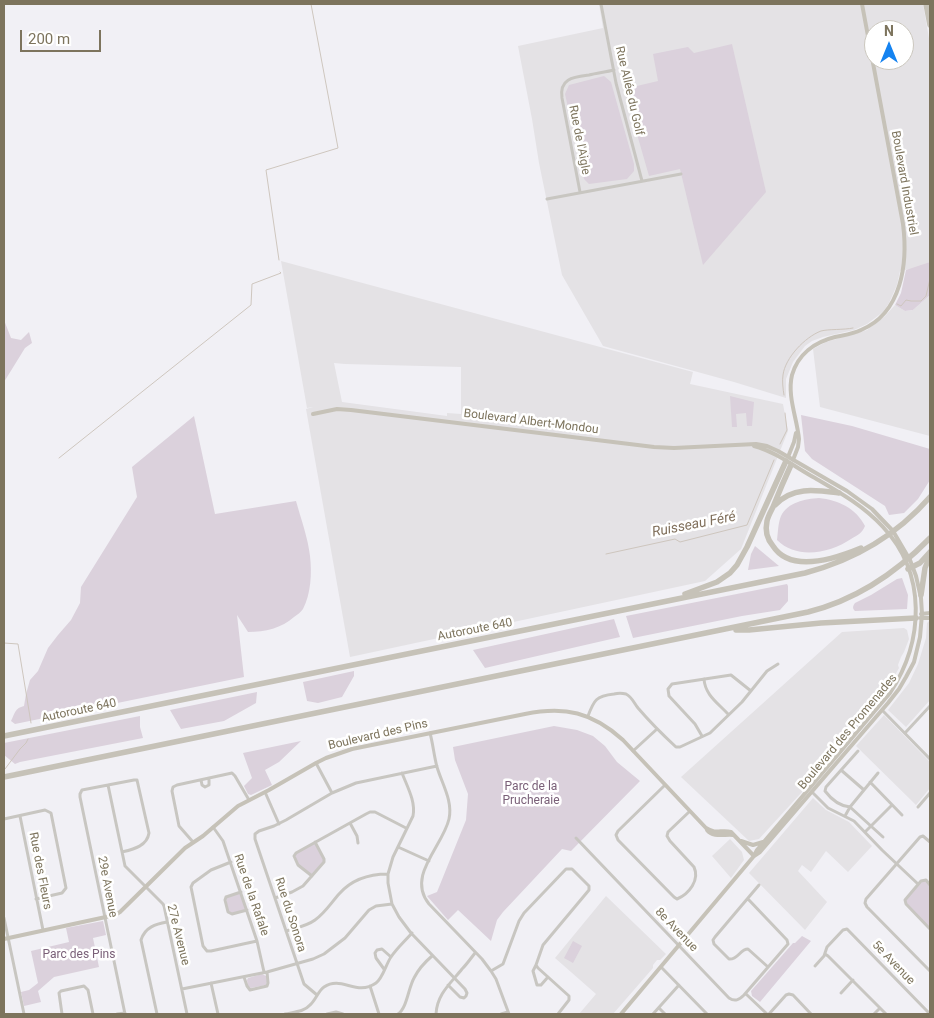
<!DOCTYPE html>
<meta charset="utf-8">
<style>
body{margin:0}
#map{position:relative;width:934px;height:1018px;overflow:hidden;background:#f1f0f5;font-family:Roboto,sans-serif}
canvas{display:block}
.frame{position:absolute;inset:0;border:5px solid #7d745d;pointer-events:none}
.north{position:absolute;left:864px;top:20px;width:50px;height:50px;box-sizing:border-box;background:#fff;border:1px solid #cbc7be;border-radius:50%;rotate:0deg;font-size:14px;font-weight:700;line-height:20px;text-align:center;color:#7d745d}
.north::after{content:'';display:block;margin:auto;width:18px;height:22px;background:#1583f0;clip-path:polygon(50% 0,100% 100%,50% 72%,0 100%)}
.scale{position:absolute;left:20px;top:30px;width:81px;height:22px;box-sizing:border-box;border:2px solid #7d745d;border-top:0;padding-left:6px;font-size:15px;line-height:18px;white-space:nowrap;color:#7d745d;-webkit-text-stroke:4px #fff;paint-order:stroke}
</style>
<div id="map">
<canvas width="934" height="1018"></canvas>
<div class="frame"></div>
<div class="north">N</div>
<div class="scale">200 m</div>
</div>
<script>
const c = document.querySelector('canvas').getContext('2d');
c.lineJoin = 'round';
function fill(path, color) { c.fillStyle = color; c.fill(path, 'evenodd'); }
function stroke(path, color, width, dash) { c.strokeStyle = color; c.lineWidth = width; c.lineCap = dash ? 'butt' : 'round'; c.setLineDash(dash || []); c.stroke(path); }
function write(font, color, halo, rows, align = 'center') {
  c.font = font + ' Roboto,sans-serif'; c.lineWidth = 5; c.setLineDash([]); c.textBaseline = 'middle'; c.strokeStyle = halo; c.fillStyle = color; for (const [text, x, y, turn = 0] of rows) {
    c.save(); c.translate(x, y); c.rotate((+turn || 0) * Math.PI / 180); c.textAlign = isNaN(turn) ? turn : align; if (halo) c.strokeText(text, 0, 0); c.fillText(text, 0, 0); c.restore();
  }
}
const built = new Path2D(`
 M599,4H923L930,44V262L916,268L900,271L897,285L889,303L883,312L867,324L854,330L823,337L812,341L805,346L793,362L786,379V398L734,382L603,346L562,275L539,163L532,119L518,46L603,28ZM874,30H904V60H874Z
 M281,261L693,372L690,384L783,404L788,431L741,549L705,581L350,657L306,409L313,407L307,408ZM334,363L345,364L461,367V414L447,413V416L342,402Z
 M930,295V436L820,407L813,349L826,342L867,330L885,316L895,305L905,311L913,310Z
 M930,620V700L906,727L888,710L909,683L918,664L926,638L927,623Z
 M904,628L907,630L909,639L904,652L901,657L898,665L899,668L887,689L880,699H877L872,705V710L817,774L810,783H807L802,789V792L759,839L749,841L681,777L842,632Z
 M884,715L930,762V788L916,805L856,746Z
 M813,798L826,810L849,822L872,846L848,872L826,851L811,872L802,865L798,871L827,902L805,930L749,873Z
 M730,839L742,852L744,860L731,878L712,856Z
 M606,896L666,954L660,960H657L653,965V968L613,1014H579L596,994L555,958Z`);
const green = new Path2D(`
 M732,44L766,192L703,265L680,169L649,176L624,89L658,81L653,54L688,47L694,53Z
 M604,76L611,82L634,164V171L627,179L589,184L584,179L565,94L569,85Z
 M930,262V295L913,310L905,311L895,305L901,293L906,270Z
 M4,320L11,338L21,340L29,332L32,343L25,348L4,382Z
 M730,396L754,402L752,426H747L746,413L736,414L737,427H732Z
 M801,415L852,426L930,449V480L918,499L904,513L889,515L885,506L812,459L805,451Z
 M194,416L215,514L296,501C301,519 308,538 310,556C312,573 311,594 303,609C301,612 297,615 294,617C282,628 265,632 248,632L237,615L244,677L15,724L11,721C15,713 15,708 24,706L26,694L30,680L38,671L48,648L58,635L71,620L80,603L81,587L137,497L132,467Z
 M819,498C838,500 856,508 865,526C862,533 858,535 851,539C830,553 797,560 777,540C778,533 778,523 781,516C788,502 805,499 819,498Z
 M755,546L779,566L748,570L751,554Z
 M902,578L908,595L907,609L855,611C852,608 853,606 855,603L871,595L897,579Z
 M787,584L788,586V601L780,610L742,616L633,638L626,616Z
 M614,619L620,637L485,668L473,650Z
 M354,671V676L342,697L318,703L307,701L303,682Z
 M257,692L256,703L224,721L181,729L170,710Z
 M140,716V727L143,738L20,762L15,764L4,755V743Z
 M554,726L577,730L593,736L605,746L617,762L640,781L571,851L562,849L503,912L497,920L491,941L458,910L448,920L427,896L437,892L466,820L468,794L455,760L453,747Z
 M301,741L279,762L265,770L272,785L251,795L248,794L244,786L252,778L243,753Z
 M315,842L324,861L312,876L298,865L295,859L296,853Z
 M926,880L930,885V929L906,904L905,900L918,884Z
 M241,892L247,910L232,914L228,912L226,897Z
 M103,921L106,935L93,938L99,967L54,977L38,991L41,1002L24,1006L21,992L29,990L38,983L31,951L69,942L66,928Z
 M802,936L811,941L760,1002L752,996L751,991L793,943H795Z
 M573,941L582,946L573,963L564,958Z
 M262,974L266,976L267,982L266,985L251,988L248,987L247,980L248,978Z`);
const stream = new Path2D(`
 M279,260L266,170L338,148L311,4
 M897,304L901,306L906,300L911,301H921L926,296L930,279
 M784,395C783,389 782,381 783,375C785,358 805,337 821,331C828,329 844,330 853,328
 M780,444L787,430L785,413
 M59,458L251,305L252,284L281,273L280,272
 M606,554L675,539L680,542L747,525L774,460
 M4,643L18,644L31,723
 M5,769L20,749L26,743L28,739`);
const street = new Path2D(`
 M601,4L616,83L642,181
 M580,192L562,98C559,78 574,77 589,75C597,73 606,72 614,70
 M547,199L681,174
 M704,679C705,695 718,703 728,714
 M882,710L930,759
 M588,716C594,700 596,696 614,694C618,693 622,693 626,694C632,697 634,703 638,708C650,722 663,735 676,747H680L710,733L742,702L767,671L778,664
 M430,733C433,744 434,756 437,767C442,784 453,801 449,819C443,846 406,876 429,904L482,959L491,971L496,979L509,1014
 M905,733L930,706
 M702,736L695,724L669,696L668,689L672,684L731,675L751,691
 M633,751L657,729
 M858,751L826,787L825,791C831,799 840,806 850,807L883,837
 M316,763L332,793
 M841,770L864,790
 M402,773C407,786 416,802 413,816L393,857L388,874V883L392,904L399,917L411,933L465,989L467,993L466,996L464,998L460,997L448,985
 M201,780L202,785L205,787L209,785V778
 M870,782L902,815
 M108,785L125,866L163,904L164,906L187,1014
 M665,785L618,831L616,835L618,840L674,897L677,899C689,894 700,880 694,867L670,841L667,836L668,832L690,811
 M265,792L279,824
 M812,792L828,808L854,821L882,850L918,884
 M918,807L930,793
 M20,816L43,930
 M845,816L850,807L878,773
 M4,819L45,810L51,813L66,888L62,893L36,899
 M350,823L357,836L358,843
 M213,827L223,841L257,941L264,972
 M865,832L892,805
 M576,838L729,998C735,1002 739,1000 744,995L788,944L787,940L748,899
 M193,842L179,826L172,791L173,787L177,785L232,773L235,776L249,800
 M930,842L923,836L920,837L866,899L865,903L867,907L930,971
 M398,847L429,861
 M122,852C134,849 147,846 149,833L137,780H134L82,790L80,794V797L125,1014
 M231,862L211,870L193,883L191,887L203,946L207,951H211L257,941
 M312,876L298,865L294,856L296,853L366,814L370,812H375L406,828
 M759,885L715,937L713,940L714,944L729,959C738,960 740,949 748,949L768,967
 M930,885L926,880L921,881L905,900L906,904L930,929
 M241,892L226,897L225,900L228,912L232,914L247,910
 M275,898L292,892L303,886L324,862V859L315,842
 M4,918L24,1014
 M286,931C296,928 307,926 315,920C325,913 331,903 339,894C352,879 369,874 388,874
 M825,954L828,956L886,1014
 M536,965L533,971L537,985H541L548,977
 M815,966L824,956L827,947L843,930L847,929L928,1012L929,1014
 M661,967L707,1014
 M384,969L376,958L375,953L377,950L382,949L391,957
 M491,971L503,964L519,921L524,913L566,869H572L589,886V890L543,945L536,965L538,968L569,996V1000L558,1014
 M244,977L247,986L250,990L267,986L268,983L267,972
 M211,983L218,1014
 M370,986L379,1014
 M182,989L267,972L313,959L324,954L345,938L369,910L376,906L392,904
 M841,993L853,980
 M746,994L767,1014
 M317,995L304,984L255,839V834L259,831L274,826L286,820L332,793L356,783L437,766
 M659,1008L665,1014
 M62,1014L59,993L61,991L84,986L88,990L93,1014
 M117,1014L125,1013
 M157,1014L141,940C145,927 156,924 167,922
 M285,1014C294,1012 304,1012 310,1005C316,1000 318,991 324,987C342,975 356,997 376,983C383,978 386,964 391,957C397,948 405,941 412,933
 M327,1014L336,1012L343,1014
 M398,1014C407,1008 408,989 414,978C418,970 425,962 432,956
 M436,1014C437,994 451,983 462,969C467,964 471,958 475,953
 M501,1014L508,1012
 M653,1014L679,985
 M769,1014L786,995L789,994L793,995L811,1014
 M874,1014L880,1008`);
const secondary = new Path2D(`
 M313,414L337,409L351,410L654,447L674,448L756,444L767,446L778,451L847,491L872,509L893,531L910,560L916,576L921,598L922,614L920,637L914,662L906,677L899,689L888,703L760,852L754,856L621,1014
 M754,446C776,452 795,467 815,478C839,492 864,506 883,527C927,574 924,641 890,693L757,850L754,856
 M788,457L794,442L796,433
 M793,460L798,447L799,439C797,418 787,396 792,375C798,354 815,342 835,337C844,335 853,334 861,330C902,313 908,263 903,224L862,4
 M921,614L930,613
 M920,618H930
 M707,830C713,838 725,834 733,835
 M741,841L753,845L763,842
 M4,939L115,915L120,912L185,848L203,836L238,806L269,790L316,763L326,758L352,749L525,714C565,706 592,712 623,740L706,828C717,835 721,829 731,832L754,856`);
const highway = new Path2D(`
 M926,4L930,25
 M791,465C785,478 779,492 773,507C771,511 768,516 767,521C765,530 767,539 773,546C791,574 837,558 861,548
 M775,505C793,486 816,490 839,493
 M908,569L920,563L930,552
 M685,594L717,582L730,573L737,565L747,547L786,461
 M921,595L925,568L930,556
 M736,630H749L821,623L916,618
 M4,736L805,573C854,560 897,535 930,497
 M4,777L808,612C856,600 896,573 930,538`);
const streetNames = [
 ["Rue Allée du Golf",629,91,77],
 ["Rue de l'Aigle",579,140,79],
 ["Boulevard Industriel",904,183,80],
 ["Boulevard Albert-Mondou",531,422,7],
 ["Autoroute 640",475,630,-11],
 ["Autoroute 640",79,711,-12],
 ["Boulevard des Promenades",848,732,-50],
 ["Boulevard des Pins",378,735,-13],
 ["Rue des Fleurs",40,871,79],
 ["29e Avenue",107,887,79],
 ["Rue de la Rafale",251,895,71],
 ["Rue du Sonora",290,915,72],
 ["8e Avenue",676,930,46],
 ["27e Avenue",178,935,76],
 ["5e Avenue",893,963,46]
];
const parkNames = [
 ["Parc de la",531,787],
 ["Prucheraie",531,801],
 ["Parc des Pins",79,955]
];
const waterNames = [
 ["Ruisseau Féré",694,525,-11]
];
fill(built, '#e4e2e5');
fill(green, '#dbd1dc');
stroke(stream, '#cec6be', 1);
stroke(street, '#c8c6c1', 3);
stroke(secondary, '#c6c2b8', 4);
stroke(highway, '#c6c2b8', 5.5);
write('12px', '#7d745d', '#fff', streetNames);
write('12px', '#7a6078', '#fff', parkNames);
write('italic 14px', '#81705c', '#fff', waterNames);
</script>
